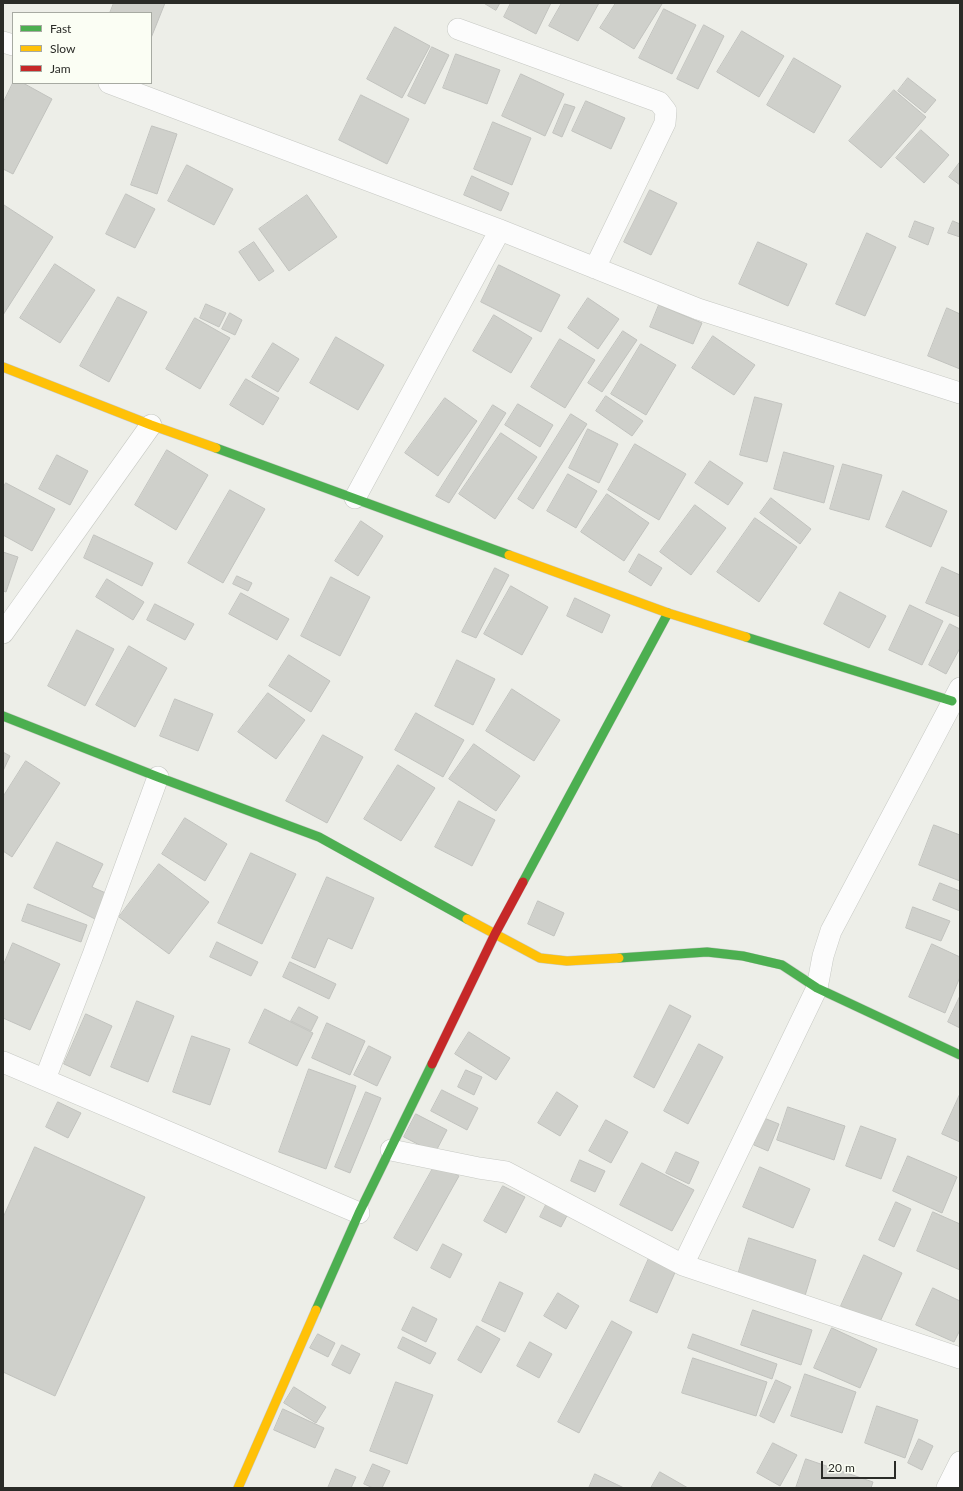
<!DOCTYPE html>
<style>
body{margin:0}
#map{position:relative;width:963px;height:1491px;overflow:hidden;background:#edeee8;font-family:Lato,sans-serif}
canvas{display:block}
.frame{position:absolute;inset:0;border:4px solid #2a2b27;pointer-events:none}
.legend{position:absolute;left:12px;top:12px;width:140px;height:72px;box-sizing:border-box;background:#fbfef4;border:1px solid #a7aaa2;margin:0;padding:5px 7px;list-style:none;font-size:12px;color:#2a2b27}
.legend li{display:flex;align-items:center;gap:8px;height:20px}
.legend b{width:20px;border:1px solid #a7aaa2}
.scale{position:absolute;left:821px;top:1461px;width:75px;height:18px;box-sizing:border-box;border:2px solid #2a2b27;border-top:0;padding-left:5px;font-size:12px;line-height:14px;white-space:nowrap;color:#2a2b27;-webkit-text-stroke:3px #fbfef4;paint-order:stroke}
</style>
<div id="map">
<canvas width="963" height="1491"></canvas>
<div class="frame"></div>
<ul class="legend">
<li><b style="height:5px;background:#4caf50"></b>Fast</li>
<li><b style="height:5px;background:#ffc107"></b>Slow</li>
<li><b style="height:5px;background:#c62828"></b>Jam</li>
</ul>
<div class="scale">20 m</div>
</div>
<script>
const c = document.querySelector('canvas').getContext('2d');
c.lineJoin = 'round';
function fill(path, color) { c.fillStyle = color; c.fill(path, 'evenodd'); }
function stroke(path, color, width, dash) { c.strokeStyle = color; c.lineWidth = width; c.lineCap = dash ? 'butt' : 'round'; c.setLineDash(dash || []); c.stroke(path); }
const building = new Path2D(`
 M114,3H165L151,38V13H110Z
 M484,3H500L496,10Z
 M511,3H551L536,34L504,17Z
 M562,3H599L578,41L549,26Z
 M616,3H659L662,4L634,49L600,28Z
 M664,9L696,25L672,74L639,58Z
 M704,25L724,36L698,89L677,79Z
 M395,27L430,46L402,98L367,79Z
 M742,31L784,56L759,97L717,72Z
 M432,47L449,55L425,104L408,96Z
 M456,54L500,70L487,104L443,88Z
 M794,58L841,86L814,133L767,105Z
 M521,74L564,94L545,136L502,116Z
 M908,78L936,100L925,113L898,91Z
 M13,83H23L52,99L13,174L3,169V103Z
 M894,90L926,117L881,168L849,141Z
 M361,95L409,119L387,164L339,140Z
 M586,101L625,118L611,149L572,131Z
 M565,104L575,107L562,137L553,133Z
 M493,122L531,138L512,185L474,169Z
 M152,126L177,134L157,194L131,185Z
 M921,130L949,155L924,183L896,158Z
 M960,162V185L949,177Z
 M187,165L233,189L214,225L168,201Z
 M472,176L509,193L501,211L464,195Z
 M650,190L677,203L651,255L624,242Z
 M126,194L155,209L135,248L106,234Z
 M307,195L337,237L289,271L259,229Z
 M4,205L53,237L3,315V207Z
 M915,221L934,228L928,245L909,237Z
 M953,221L960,224V237L948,233Z
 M867,233L896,247L865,316L836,304Z
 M254,242L274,271L259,281L239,252Z
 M758,242L807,264L788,306L739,284Z
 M55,264L95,290L60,343L20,318Z
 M499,265L560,295L541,332L481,302Z
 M118,297L147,312L109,382L80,366Z
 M588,298L619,319L598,349L568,328Z
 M206,304L226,313L219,327L200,318Z
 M659,305L702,323L693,344L650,327Z
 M947,308L960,314V369L928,356Z
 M230,313L242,320L235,335L222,329Z
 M494,315L532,338L511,373L473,351Z
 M195,318L230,338L200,389L166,369Z
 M623,331L637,340L602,392L588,383Z
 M713,336L755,365L734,395L692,368Z
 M336,337L384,365L358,410L310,383Z
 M560,339L595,360L565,408L531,387Z
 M273,343L299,359L278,392L252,377Z
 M641,344L676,365L646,415L611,394Z
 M246,379L279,398L263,425L230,405Z
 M606,396L643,421L632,436L596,411Z
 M755,397L782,404L767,462L740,455Z
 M445,398L477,421L438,476L405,453Z
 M518,404L553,425L540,447L505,425Z
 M493,405L506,413L449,503L436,496Z
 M571,414L587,424L533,509L518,499Z
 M588,429L618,444L599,483L569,468Z
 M501,433L537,457L495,519L459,494Z
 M635,444L686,474L659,520L608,490Z
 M167,450L208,475L176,530L135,505Z
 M784,452L834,466L824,503L774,489Z
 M57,455L88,471L70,505L39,489Z
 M710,461L743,483L728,505L695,483Z
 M843,464L882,475L869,520L830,509Z
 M568,474L597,491L576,528L547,511Z
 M6,483L55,509L32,551L3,535V488Z
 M230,490L265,509L223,583L188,563Z
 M903,491L947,511L931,547L886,527Z
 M607,494L649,523L624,561L581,532Z
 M771,498L811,529L800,544L760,513Z
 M695,505L726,528L691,575L660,552Z
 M755,518L797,547L759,602L717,572Z
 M361,521L383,536L358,576L335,561Z
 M94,535L153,563L142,586L84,558Z
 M3,552L18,557L6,592L3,591Z
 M639,554L662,568L651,586L629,572Z
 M942,567L960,575V617L926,603Z
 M495,568L509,575L476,638L462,632Z
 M237,576L252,583L248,591L233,584Z
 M331,577L370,597L340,656L301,636Z
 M107,579L144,602L133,620L96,597Z
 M511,586L548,607L522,655L484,634Z
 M840,592L886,616L869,648L824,624Z
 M241,593L289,619L277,640L229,614Z
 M575,598L610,615L602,633L567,616Z
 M155,604L194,624L185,640L147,620Z
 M910,605L943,621L922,665L889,650Z
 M950,624L960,629V648L946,674L929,665Z
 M77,630L114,649L85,706L48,686Z
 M129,646L167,668L135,727L96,705Z
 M289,655L330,681L311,712L269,686Z
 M457,660L495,679L473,725L435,706Z
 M512,689L560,720L534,761L486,731Z
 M268,693L305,720L276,759L238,732Z
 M175,699L213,714L198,751L160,736Z
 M416,713L464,740L443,777L395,750Z
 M323,735L363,757L327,823L286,801Z
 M474,744L520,776L496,811L449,779Z
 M3,752L10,756L3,771Z
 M26,761L60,783L12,857L3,851V797Z
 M398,765L435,788L401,841L364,819Z
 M459,801L495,820L472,866L435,847Z
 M185,818L227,844L205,881L162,854Z
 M934,825L960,835V881L919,865Z
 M57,842L103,864L92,887L108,894L95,919L34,888Z
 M251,853L296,874L262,944L218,923Z
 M159,864L209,902L169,954L119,917Z
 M327,877L374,898L352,949L328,938L315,968L292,958Z
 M940,883L960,891V911L933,900Z
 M538,901L564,913L554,936L528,924Z
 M28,904L87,925L81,942L22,921Z
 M913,907L950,921L941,941L906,928Z
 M217,942L258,962L251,976L210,957Z
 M13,943L60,964L30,1030L3,1018V966Z
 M932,944L960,957V977L945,1013L909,997Z
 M290,962L336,984L329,999L283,977Z
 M960,996V1028L948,1022Z
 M137,1001L174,1016L148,1082L111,1067Z
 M670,1005L691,1016L654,1088L634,1077Z
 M299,1007L318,1017L311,1031L291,1021Z
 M265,1009L313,1033L297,1066L249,1043Z
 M86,1014L112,1026L90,1076L64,1064Z
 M327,1023L365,1041L350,1075L312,1058Z
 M469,1032L510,1058L496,1080L455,1054Z
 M192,1036L230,1049L210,1105L173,1092Z
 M699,1044L723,1057L688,1124L664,1111Z
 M369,1046L391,1057L377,1086L354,1075Z
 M309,1069L356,1086L326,1169L279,1152Z
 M466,1070L482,1077L474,1095L458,1087Z
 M442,1090L478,1108L467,1130L431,1111Z
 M366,1092L381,1098L350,1173L335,1167Z
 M557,1092L578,1106L560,1136L538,1123Z
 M960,1094V1142L942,1134Z
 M58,1102L81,1113L68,1138L46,1127Z
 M788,1107L845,1126L834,1160L777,1140Z
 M416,1114L447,1130L435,1153L404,1137Z
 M764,1118L779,1124L768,1151L754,1145Z
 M606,1120L628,1132L611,1163L589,1151Z
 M861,1126L896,1139L881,1179L846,1166Z
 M35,1147L145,1197L55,1396L3,1372V1218Z
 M676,1152L699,1162L689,1184L666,1173Z
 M908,1156L957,1177L942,1213L893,1191Z
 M580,1160L605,1171L595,1192L571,1181Z
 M436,1163L459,1176L417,1251L394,1238Z
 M642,1163L694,1190L672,1231L620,1205Z
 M760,1167L810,1189L793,1228L743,1207Z
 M503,1186L525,1197L506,1233L484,1221Z
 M549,1199L570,1210L561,1227L540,1217Z
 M896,1202L911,1209L894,1247L879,1240Z
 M933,1212L960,1224V1270L917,1251Z
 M749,1238L816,1260L804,1299L737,1278Z
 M443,1244L462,1254L450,1278L431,1268Z
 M864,1255L902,1273L879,1324L841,1306Z
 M650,1256L677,1268L657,1313L630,1301Z
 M500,1282L523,1293L505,1332L482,1321Z
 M933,1288L960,1301V1330L954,1342L916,1325Z
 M558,1293L579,1306L566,1329L544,1316Z
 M413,1307L437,1319L426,1342L402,1330Z
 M753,1310L812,1330L801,1365L741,1345Z
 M612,1321L632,1332L579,1433L558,1422Z
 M477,1326L500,1339L481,1373L458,1360Z
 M832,1328L877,1349L860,1388L814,1368Z
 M318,1334L335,1343L328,1357L310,1348Z
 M693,1334L777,1364L772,1379L688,1348Z
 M403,1337L436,1353L430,1364L398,1348Z
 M530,1342L552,1354L539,1378L517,1366Z
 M342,1345L360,1354L350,1374L332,1365Z
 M693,1358L767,1382L756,1416L682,1393Z
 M805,1374L856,1392L842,1433L791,1416Z
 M776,1380L791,1387L774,1423L760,1416Z
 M396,1382L433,1395L407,1464L370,1451Z
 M294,1387L326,1407L316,1423L284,1403Z
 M877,1406L918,1420L905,1458L865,1443Z
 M283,1409L324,1428L315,1448L274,1430Z
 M919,1439L933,1446L922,1470L908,1463Z
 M773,1443L797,1455L780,1486L757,1473Z
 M806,1459L873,1482L871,1488H796Z
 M373,1464L390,1471L382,1488H373L364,1484Z
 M336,1469L356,1477L351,1488H328Z
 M660,1472L688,1488H651Z
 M595,1474L624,1488H589Z`);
const street = new Path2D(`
 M458,29L659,102L666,111L665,123L595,268
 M3,42L13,45
 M109,83L500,230L698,309L960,393
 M355,498L500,230
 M3,633L151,425
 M3,1062L359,1213
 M45,1079L93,955L158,777
 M391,1150L479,1168L506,1172L683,1265L960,1358
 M683,1265L817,988L823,956L831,931L960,688
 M947,1488L960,1462`);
const fast = new Path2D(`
 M216,448L509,555
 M746,637L952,701
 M3,716L158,777L319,837L467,919
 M523,882L668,613
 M619,958L707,952L743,956L782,965L817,988L960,1055
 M316,1310L359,1213L432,1064`);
const slow = new Path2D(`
 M3,367L151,425L216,448
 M509,555L668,613L746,637
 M467,919L540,958L567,961L619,958
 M238,1488L316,1310`);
const jam = new Path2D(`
 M432,1064L495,934L523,882`);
fill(building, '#cfd0cb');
stroke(building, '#c1c2be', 1);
stroke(street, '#c6c8c3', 22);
stroke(fast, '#c6c8c3', 10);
stroke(slow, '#c6c8c3', 10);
stroke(jam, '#c6c8c3', 10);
stroke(street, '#fcfcfc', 21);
stroke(fast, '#4caf50', 9);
stroke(slow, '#ffc107', 9);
stroke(jam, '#c62828', 9);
</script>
